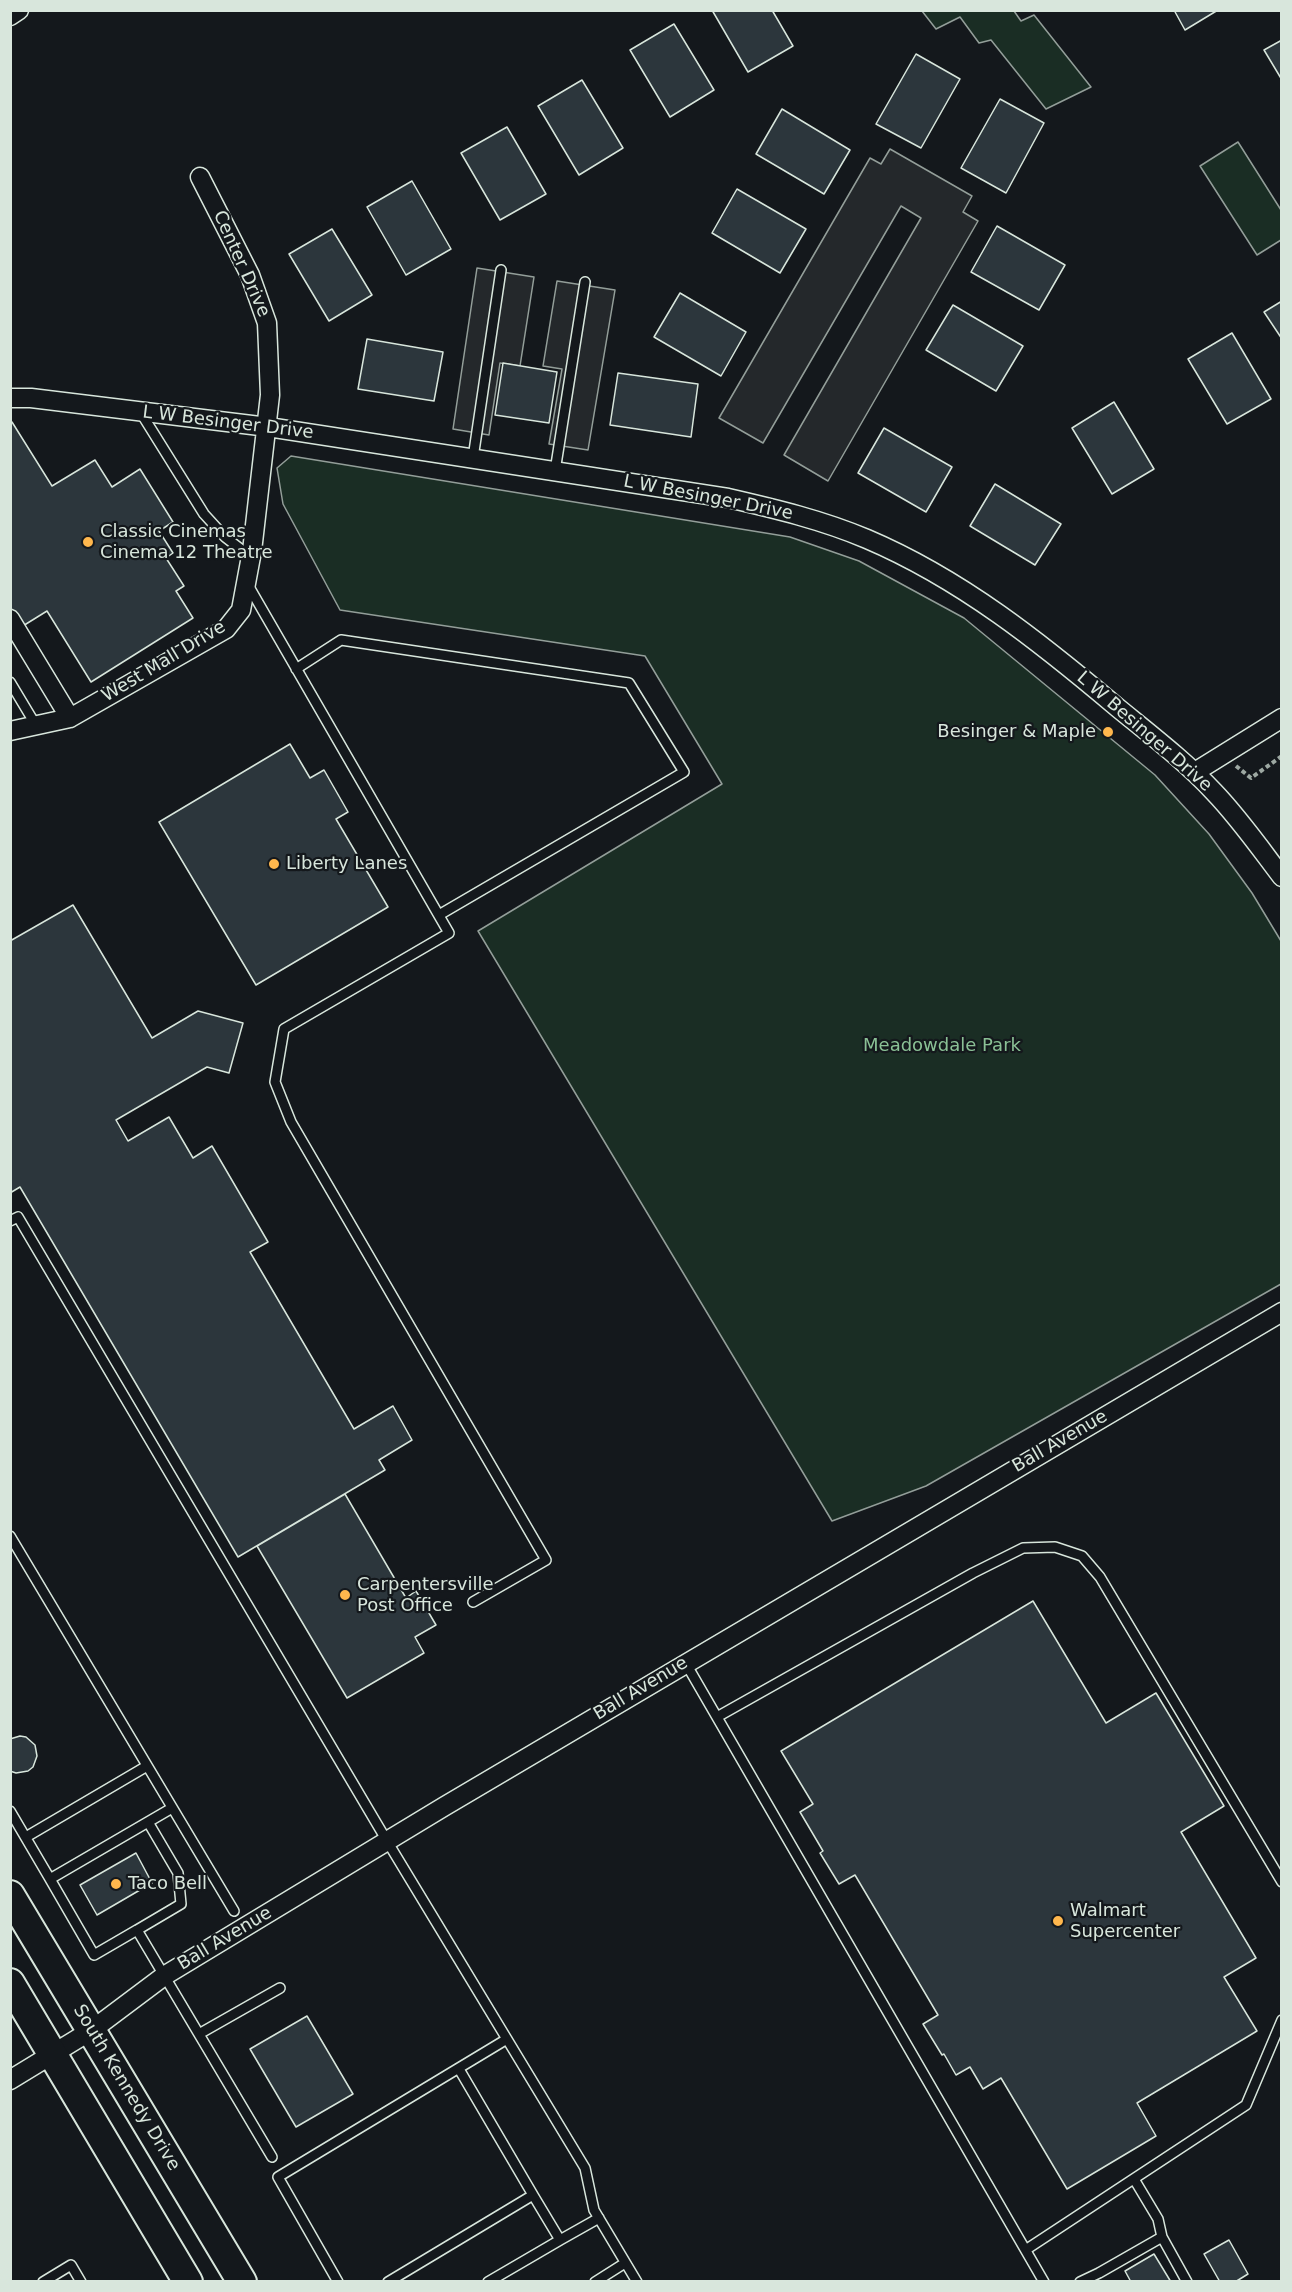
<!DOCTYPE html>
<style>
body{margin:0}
#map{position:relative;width:1292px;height:2292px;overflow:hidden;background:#14181c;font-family:"DejaVu Sans",sans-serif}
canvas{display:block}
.frame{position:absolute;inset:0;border:12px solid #d8e6dc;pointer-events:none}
</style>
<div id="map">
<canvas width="1292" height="2292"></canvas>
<div class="frame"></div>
</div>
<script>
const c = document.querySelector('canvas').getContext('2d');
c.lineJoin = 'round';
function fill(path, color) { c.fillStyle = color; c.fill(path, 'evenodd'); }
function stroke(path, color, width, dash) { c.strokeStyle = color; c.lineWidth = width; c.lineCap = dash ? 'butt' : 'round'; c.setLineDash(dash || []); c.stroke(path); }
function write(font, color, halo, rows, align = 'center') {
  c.font = font + ' "DejaVu Sans",sans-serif'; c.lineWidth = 4.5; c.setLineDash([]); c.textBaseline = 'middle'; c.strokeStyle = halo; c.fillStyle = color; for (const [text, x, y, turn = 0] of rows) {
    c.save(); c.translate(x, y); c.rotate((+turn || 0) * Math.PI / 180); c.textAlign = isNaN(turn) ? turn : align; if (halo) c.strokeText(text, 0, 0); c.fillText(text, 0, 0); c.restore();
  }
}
const green = new Path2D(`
 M922,11H1014L1021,21L1034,15L1091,87L1046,109L991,40L979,43L960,17L936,29Z
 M1238,142L1281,210V240L1257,255L1200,166Z
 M291,456L790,537L859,561L964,618L1155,775L1209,834L1252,893L1281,941V1284L926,1486L832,1521L478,931L722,784L645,656L340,610L283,504L277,468Z`);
const parking = new Path2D(`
 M890,149L972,196L963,212L978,221L828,481L784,455L921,218L901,206L763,443L719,418L870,158L881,164Z
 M477,268L534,277L520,366L500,363L489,435L453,429Z
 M557,281L615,290L588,450L549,444L562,369L543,366Z`);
const building = new Path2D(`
 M712,10H772L793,46L748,72Z
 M1174,10H1218L1185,30Z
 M674,24L714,90L670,117L630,50Z
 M1282,40V80L1264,50Z
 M916,54L960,79L921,148L876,124Z
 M582,80L623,148L579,175L538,106Z
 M1000,99L1044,123L1006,193L961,168Z
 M782,109L850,150L824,194L756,154Z
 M507,127L546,194L500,220L461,153Z
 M412,181L451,249L406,275L367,207Z
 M737,189L806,229L780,273L712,233Z
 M997,226L1065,265L1039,310L971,272Z
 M332,229L372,295L329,321L289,254Z
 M680,293L746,332L721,376L654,337Z
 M1282,301V339L1264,312Z
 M953,305L1023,346L996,391L926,350Z
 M1232,333L1271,399L1227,424L1188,359Z
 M367,339L443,352L434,401L358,389Z
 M503,363L557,372L549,423L495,415Z
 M618,373L698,384L691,437L610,425Z
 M1114,402L1154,469L1112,494L1072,428Z
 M12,422L52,486L95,460L112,487L140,469L173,522L159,531L173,553L166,558L184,586L176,591L193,618L91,682L47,611L18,629L10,616V423Z
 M884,428L952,467L926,512L858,473Z
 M995,484L1061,524L1035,565L970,526Z
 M290,744L310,778L324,770L348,812L336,819L388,907L256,985L159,822Z
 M73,905L152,1038L198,1011L243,1023L229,1073L207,1067L116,1120L128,1141L169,1117L193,1158L212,1146L268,1242L250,1252L354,1429L393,1406L412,1440L379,1460L385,1470L238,1557L20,1187L10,1193V941Z
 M345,1494L406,1598L416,1591L436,1625L415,1637L424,1653L347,1698L257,1546Z
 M1033,1601L1106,1723L1156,1693L1224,1806L1181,1832L1256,1958L1224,1977L1257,2031L1137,2103L1156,2136L1067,2189L1001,2078L983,2089L970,2067L956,2075L944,2054L942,2055L923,2024L938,2015L855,1875L839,1884L820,1853L823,1851L800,1812L813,1804L781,1751Z
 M20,1736L26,1737L35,1745L37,1756L33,1767L28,1771L16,1773L10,1771V1739Z
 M136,1853L152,1883L97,1915L80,1885Z
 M307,2016L353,2094L296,2127L250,2049Z
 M1229,2240L1248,2274L1235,2282H1220L1204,2254Z
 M1154,2254L1171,2282H1131L1125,2271Z`);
const path = new Path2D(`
 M1236,766L1251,778L1282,756`);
const service = new Path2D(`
 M141,413L204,514L225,537L251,557
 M473,458L501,270
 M555,471L585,282
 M248,585L449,933L284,1029L275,1082L291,1122L546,1560L473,1602
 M296,669L341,640L629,683L684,772L439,915
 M10,682L37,727
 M10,1221L18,1217L387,1841L585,2168L594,2210L637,2282
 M10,1536L234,1911
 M685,1662L1044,2282
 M717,1717L973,1573L1023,1548L1055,1547L1082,1556L1100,1577L1282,1882
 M10,1811L50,1879
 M148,1822L178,1873L181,1904L137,1930L272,2157
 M26,1837L147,1766
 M137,1930L94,1955L50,1879L172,1808
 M199,2034L280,1988
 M459,2069L533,2195
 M1162,2237L1187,2282
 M1027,2249L1246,2105L1282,2020
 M43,2282L71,2265L81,2282
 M338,2282L278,2177L507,2039
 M388,2282L533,2195L560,2240L599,2218
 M488,2282L560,2240
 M595,2282L625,2263
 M1080,2282L1099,2273L1162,2237L1158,2219L1134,2179`);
const minor = new Path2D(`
 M10,16L19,10
 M10,398H31L268,427L728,498C776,509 822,520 867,539C961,579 1041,643 1118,708C1151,735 1185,761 1214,792C1239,818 1260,848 1282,877
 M10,619L70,718
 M10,731L70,718L226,629L241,610L252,551L270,395L267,323L250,275L200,177
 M1195,772L1282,718
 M10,2080L92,2030L164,1976L445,1806L1282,1312`);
const primary = new Path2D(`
 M10,1895L242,2282
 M10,1983L188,2282`);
const markers = [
 [88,542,6,"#ffb74d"],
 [1108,732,6,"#ffb74d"],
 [274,864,6,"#ffb74d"],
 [345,1595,6,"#ffb74d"],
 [116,1884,6,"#ffb74d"],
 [1058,1921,6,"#ffb74d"]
];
const streetNames = [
 ["Center Drive",241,264,66],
 ["L W Besinger Drive",228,423,7],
 ["L W Besinger Drive",708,498,11],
 ["West Mall Drive",164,662,-31],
 ["L W Besinger Drive",1144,732,41],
 ["Ball Avenue",1060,1442,-30],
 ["Ball Avenue",641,1689,-31],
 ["Ball Avenue",225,1939,-31],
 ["South Kennedy Drive",126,2088,59]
];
const poiNames = [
 ["Classic Cinemas",100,532],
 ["Cinema 12 Theatre",100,553],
 ["Besinger & Maple",1096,732,"right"],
 ["Liberty Lanes",286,864],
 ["Carpentersville",357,1585],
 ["Post Office",357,1606],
 ["Taco Bell",128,1884],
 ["Walmart",1070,1911],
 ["Supercenter",1070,1932]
];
const parkNames = [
 ["Meadowdale Park",942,1046]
];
fill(green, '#1a2d24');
stroke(green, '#939e99', 1.5);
fill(parking, '#24282b');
stroke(parking, '#939e99', 1.5);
fill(building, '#2c363c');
stroke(building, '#d8e6dc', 1.5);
stroke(service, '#d8e6dc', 12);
stroke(minor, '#d8e6dc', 21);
stroke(primary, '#d8e6dc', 32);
stroke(path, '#9da8a2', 4, [4.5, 3]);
stroke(service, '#14181c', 9);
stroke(minor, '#14181c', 18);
stroke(primary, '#14181c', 28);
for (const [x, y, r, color] of markers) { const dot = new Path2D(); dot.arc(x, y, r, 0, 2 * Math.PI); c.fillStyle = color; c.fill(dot); stroke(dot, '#14181c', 2); }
write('18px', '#d8e6dc', '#14181c', streetNames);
write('18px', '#d8e6dc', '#14181c', poiNames, 'left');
write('18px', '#8ac095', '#14181c', parkNames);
</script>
